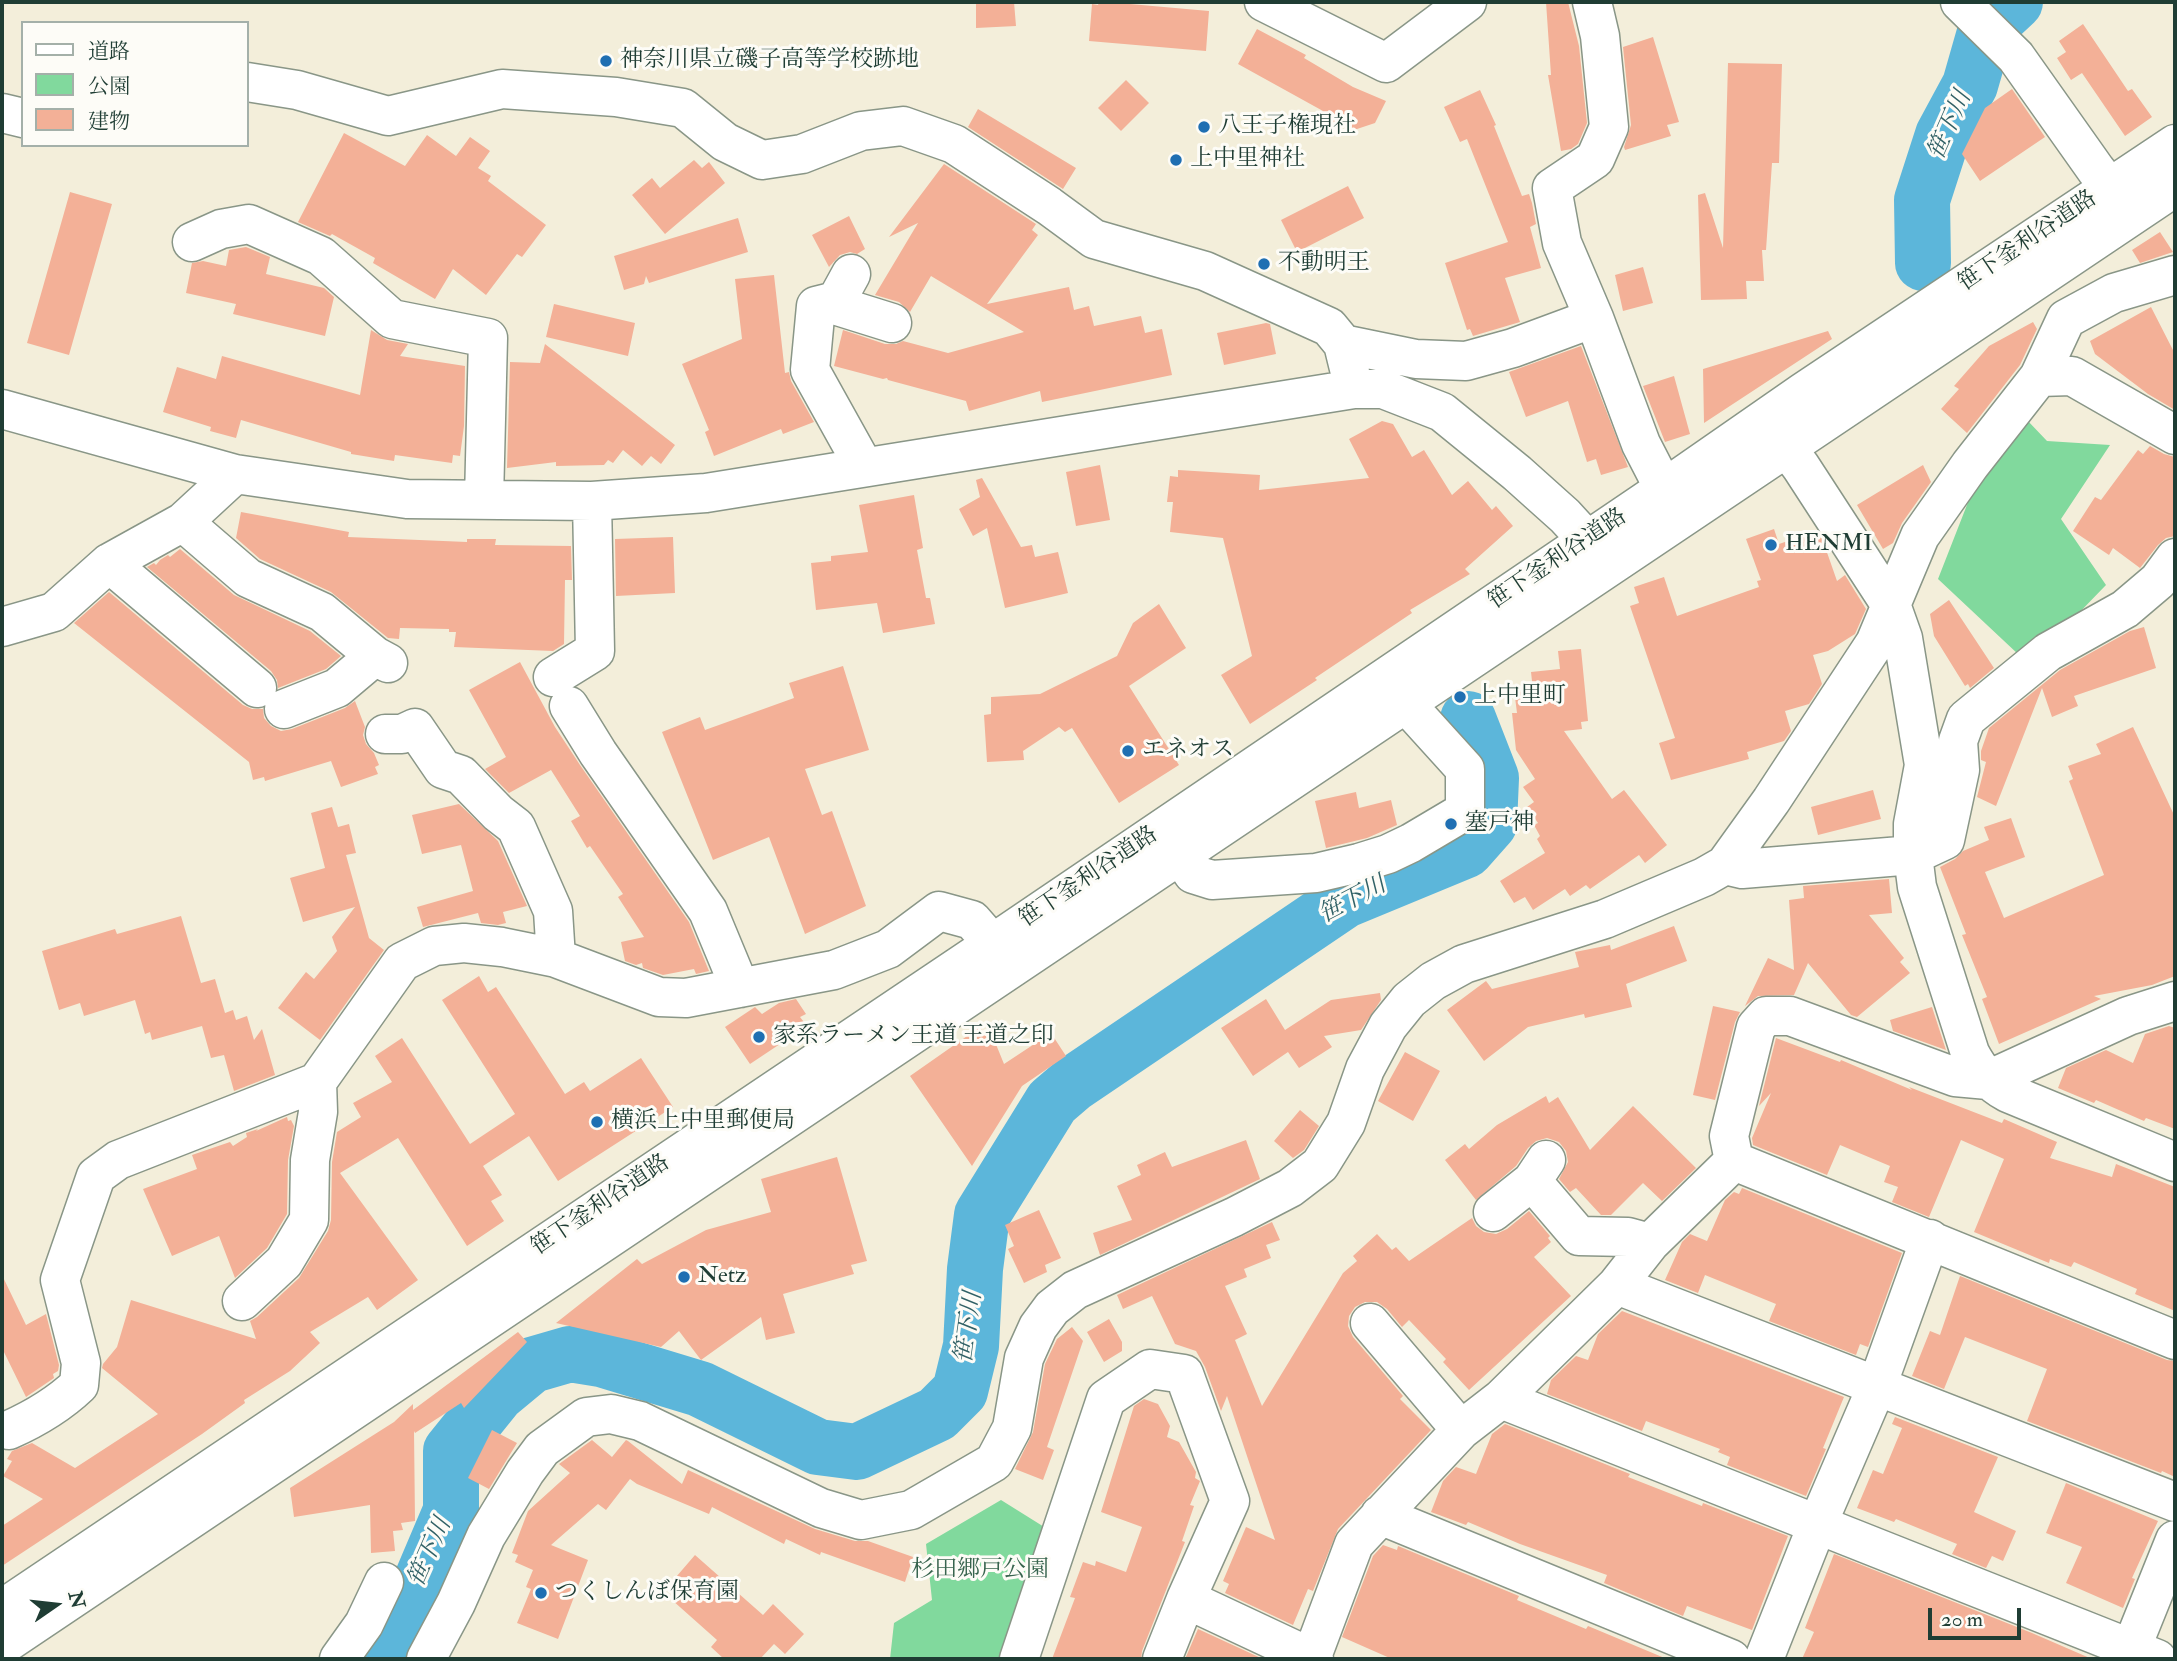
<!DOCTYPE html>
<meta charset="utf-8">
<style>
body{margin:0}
#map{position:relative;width:2177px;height:1661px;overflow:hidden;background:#f3eeda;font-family:"IM FELL Double Pica","Noto Serif JP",serif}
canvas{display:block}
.frame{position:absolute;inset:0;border:4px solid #1f3d34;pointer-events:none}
.legend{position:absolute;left:21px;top:21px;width:228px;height:126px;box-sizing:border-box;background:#fdfcf7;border:2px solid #a4b0a9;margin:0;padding:9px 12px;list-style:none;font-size:21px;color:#1f3d34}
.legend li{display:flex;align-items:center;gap:14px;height:35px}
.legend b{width:35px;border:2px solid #a4b0a9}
.north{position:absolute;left:21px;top:1570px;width:70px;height:70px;-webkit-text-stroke:5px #fdfcf7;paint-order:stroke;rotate:76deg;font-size:19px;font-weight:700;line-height:28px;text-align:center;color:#1f3d34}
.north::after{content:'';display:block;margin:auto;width:24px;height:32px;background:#1f3d34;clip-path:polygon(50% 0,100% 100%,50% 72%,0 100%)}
.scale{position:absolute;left:1928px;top:1608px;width:93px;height:32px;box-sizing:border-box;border:4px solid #1f3d34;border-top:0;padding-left:9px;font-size:21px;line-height:24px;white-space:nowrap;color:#1f3d34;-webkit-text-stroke:5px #fdfcf7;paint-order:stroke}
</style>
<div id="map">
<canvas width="2177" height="1661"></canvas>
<div class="frame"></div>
<ul class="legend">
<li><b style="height:9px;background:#fff"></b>道路</li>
<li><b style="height:19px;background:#81d99d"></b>公園</li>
<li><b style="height:19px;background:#f3b097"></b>建物</li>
</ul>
<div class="north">N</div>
<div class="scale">20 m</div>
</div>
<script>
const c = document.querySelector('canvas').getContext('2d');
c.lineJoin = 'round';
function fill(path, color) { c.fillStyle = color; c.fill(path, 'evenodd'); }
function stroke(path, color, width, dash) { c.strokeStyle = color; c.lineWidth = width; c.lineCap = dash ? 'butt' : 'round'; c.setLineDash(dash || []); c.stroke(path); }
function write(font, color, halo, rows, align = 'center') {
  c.font = font + ' "IM FELL Double Pica","Noto Serif JP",serif'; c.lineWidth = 6; c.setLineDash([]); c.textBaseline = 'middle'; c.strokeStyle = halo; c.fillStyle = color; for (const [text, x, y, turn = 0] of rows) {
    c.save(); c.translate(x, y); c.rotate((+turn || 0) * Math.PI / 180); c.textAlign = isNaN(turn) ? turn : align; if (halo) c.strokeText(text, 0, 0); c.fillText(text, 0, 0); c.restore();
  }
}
const green = new Path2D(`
 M2027,420L2047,441L2110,445L2061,519L2106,585L2073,619L2019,655L1938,579L1983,464Z
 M1001,1500L1049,1530L1002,1659H890L894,1623L932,1600L926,1544Z`);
const river = new Path2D(`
 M1923,263L1922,200L1943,135L1970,85L1986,29L2015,2
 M374,1659L420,1584L451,1511V1451L497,1394L532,1365L570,1354L601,1359L700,1389L818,1447L857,1452L937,1414L960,1391L971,1346L975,1269L982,1215L1052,1102L1073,1084L1345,900L1466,850L1489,824L1491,778L1468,719`);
const building = new Path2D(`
 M976,2H1014L1016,26L976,28Z
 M1099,2H1130V4L1209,11L1206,51L1089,41L1092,4L1098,5Z
 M1546,2H1568L1579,46L1587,123L1578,144L1571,149L1561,151L1548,75H1551Z
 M2083,24L2128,91L2132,89L2152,117L2125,136L2082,73L2071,80L2057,58L2066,52L2059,41Z
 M1257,29L1306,55L1304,58L1353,87L1386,101L1375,123L1351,131L1321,115L1323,111L1238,64Z
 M1653,37L1679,122L1667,125L1671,136L1625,150L1624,147L1631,125L1623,47Z
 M1728,63L1782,64L1779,163H1772L1766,250H1762L1764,281H1746L1747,299L1701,300L1698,195L1705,193L1723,248Z
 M1126,80L1149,103L1121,131L1098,108Z
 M2012,89L2045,137L1980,181L1962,154L1985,108Z
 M1480,90L1496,125L1494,126L1522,196L1529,194L1532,203L1536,224L1530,227L1541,268L1505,278L1520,322L1473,336L1470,329L1467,330L1445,263L1508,242L1467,139L1460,142L1444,107Z
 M978,109L1076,168L1063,189L968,127Z
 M344,133L405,166L427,135L456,156L470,137L490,151L478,168L491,176L488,181L546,225L522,257L517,254L486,295L453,269L435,299L373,263L375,258L332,234L330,236L298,222Z
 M694,160L702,168L709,162L725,183L665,234L632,195L652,178L660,188Z
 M944,164L1036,224L1032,230L1038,235L987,304L1069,287L1074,310L1089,306L1094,326L1141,316L1145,333L1162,329L1172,375L1042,402L1040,391L969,411L966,401L888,380L887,378L883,379L834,366L843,330L885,344H896L903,341L948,353L1024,332L931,276L910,312L899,302L875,295L918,223L889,237Z
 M1348,186L1364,218L1297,252L1281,220Z
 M70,192L112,204L69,355L27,343Z
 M849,216L865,249L857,254L850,252L840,255L829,267L812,235Z
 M738,218L748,252L649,283L646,276L644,284L624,290L614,256Z
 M2160,232L2173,252L2140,263L2132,250Z
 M246,247L270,257L266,274L324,288L334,297L325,336L233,314L236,304L186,293L192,263L203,261L226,266L229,250Z
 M1643,267L1653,303L1623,311L1615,275Z
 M774,275L785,373L789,372L791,381L814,422L783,434L781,429L714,456L705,432L709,430L682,364L742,339L735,279Z
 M554,304L635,323L628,356L546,337Z
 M2151,307L2175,354V410L2148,394L2095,354L2090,341Z
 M2033,322L2037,329L2020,365L1967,433L1941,409L1959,389L1954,386L1989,346Z
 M1266,323L1270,324L1276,354L1224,365L1217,333Z
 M371,330L387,340L408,344L400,356L465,366L464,426L460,456L453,455L452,463L395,455L394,461L351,454V452L241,420L236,438L210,431L211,427L163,412L177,367L216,379L222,356L360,395Z
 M1828,331L1832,339L1704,423L1703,369Z
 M545,344L675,445L661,464L651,456L642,466L623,450L613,463L608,460L604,465L556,466V462L507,468L510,362L540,363Z
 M1581,346L1628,467L1601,475L1596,459L1587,462L1568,401L1526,417L1509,372Z
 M1674,376L1690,434L1665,442L1643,386Z
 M1382,421L1393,424L1412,457L1424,450L1452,495L1468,481L1492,510L1496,506L1513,526L1465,569L1470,574L1410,610L1412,613L1315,678L1317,680L1250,724L1221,675L1252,656L1223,538L1170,532L1173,502H1167L1170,476L1178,477V470L1260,475L1259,490L1369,478L1349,439Z
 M2150,446L2164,454L2175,457V536L2166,538L2158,545L2140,568L2113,548L2109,555L2073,531L2095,497L2101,500L2138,450L2143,454Z
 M1100,465L1110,520L1076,526L1066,472Z
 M1923,465L1931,482L1902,523L1893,543L1883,549L1857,505Z
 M982,478L1021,547L1032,545L1035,557L1058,552L1068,593L1005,608L987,528L973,536L959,509L980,497L976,480Z
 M914,495L923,548L917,550L926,598H930L935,624L883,633L877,603L816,610L811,563L831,561V556L868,552L859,505Z
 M241,512L349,532L348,537L467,542V539H496L495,545L571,546L572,580H565L564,644L553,651L454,647L456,632H449V629L400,628L399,639L388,638L331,592L260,559L236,538Z
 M1774,529L1779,544L1817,531L1823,541L1837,581L1845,575L1866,609L1855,634L1828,651L1813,655L1822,684L1809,704L1785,711L1791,731L1784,741L1747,752L1749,759L1671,780L1659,743L1675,738L1630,606L1639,603L1634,587L1664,577L1677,616L1759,587L1757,581L1761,580L1746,539Z
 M673,537L675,593L616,596L615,539Z
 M180,549L234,595L310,631L341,656L326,669L278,688L277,680L271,671L147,567L154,563L156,565L160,560L168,555L170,557Z
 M109,592L243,705L252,709H263L264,718L271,726L281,731L292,729L345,708L355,701L365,727L363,735L366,744L374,753L379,765L375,767L378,774L341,787L331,761L265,781L264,777L253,780L249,762L74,623Z
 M1949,600L1994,668L1970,688L1968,684L1965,686L1934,636L1930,614Z
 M1159,604L1186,648L1129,686L1179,765L1119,803L1072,728L1065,732L1059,727L1023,751L1024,760L987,762L984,715L991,714V697L1040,694L1117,656L1133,623Z
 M2144,627L2156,668L2074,696L2078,706L2052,717L2042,688L1996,806L1977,797L1986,762L1981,760V751L1989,728L2060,670L2130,631Z
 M1581,649L1588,721L1581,722L1582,729L1564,731L1612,799L1624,790L1667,845L1645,863L1639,855L1590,889L1586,885L1570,896L1565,889L1533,910L1525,897L1514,903L1500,881L1545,853L1537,839L1540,836L1534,825L1538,823L1527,807L1534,802L1523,787L1535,779L1516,750L1512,713H1517L1515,697H1518V692L1533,690L1531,672L1560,669L1558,651Z
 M520,662L555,727L580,765L689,922L709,971L696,974L694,969L663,975L643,968L642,963L636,965L625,961L621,942L644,937L618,897L623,894L590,846L587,848L571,821L580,816L551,770L509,793L485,769L506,757L469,690Z
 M843,666L869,750L805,769L822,815L832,811L866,906L805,934L769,837L713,860L662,732L700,717L705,730L794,698L789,683Z
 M2133,727L2175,817V976L2152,985L2094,996L2101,999L1999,1044L1982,999L1987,997L1962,935L1966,934L1940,867L1955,859L1963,851L1989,840L1984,827L2011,818L2025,857L1985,872L2004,918L2104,875L2069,781L2073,779L2068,766L2101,754L2096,744Z
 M1873,790L1881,819L1818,835L1811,807Z
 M1356,792L1359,808L1391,800L1397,825L1367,838L1326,848L1315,801Z
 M459,804L498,841L527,906L503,912L506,923L498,925L481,923L478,913L423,927L417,907L473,891L461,845L422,854L412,815Z
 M332,807L338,827L349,824L356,853L346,855L369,938L384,950L320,1040L278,1008L306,972L314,979L337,951L332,937L355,907L303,922L290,878L325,868L311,813Z
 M1889,879L1892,913L1869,915L1904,958L1900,962L1910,973L1857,1017L1851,1015L1808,963L1794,995L1758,996L1745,1006L1768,958L1794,970L1789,900L1804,898L1803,886Z
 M181,916L201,983L215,979L225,1013L233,1010L236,1020L247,1016L254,1040L262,1029L275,1075L234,1091L224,1055L211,1058L202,1026L152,1040L150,1032L145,1034L135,1000L84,1016L80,1003L59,1010L42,951L115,929L117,934Z
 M1674,926L1687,961L1626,984L1632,1007L1585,1018L1584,1014L1528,1027L1484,1061L1447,1010L1486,981L1492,989L1579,967L1575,952L1610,945L1611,950Z
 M479,976L488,992L496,987L565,1094L584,1082L590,1091L641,1058L673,1107L558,1181L529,1136L483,1166L502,1195L491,1201L504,1221L467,1246L398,1138L340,1173L418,1280L377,1310L368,1297L310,1332L320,1343L290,1371L244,1400L245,1403L202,1434L2,1566V1526L43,1499L3,1476L12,1461L7,1459L12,1451L32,1443L75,1468L158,1414L102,1368L103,1364L117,1347L131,1300L256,1339L250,1321L257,1317L299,1278L328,1231L331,1220L332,1162L337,1132L361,1117L353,1103L392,1082L375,1056L402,1038L470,1144L515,1114L442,1000Z
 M1380,993L1381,1000L1361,1030L1324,1036L1332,1047L1299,1068L1288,1052L1253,1076L1221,1028L1266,999L1285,1030L1331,1000Z
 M796,999L806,1014L800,1017L807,1026L750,1064L725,1027L755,1007L762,1014L779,1003Z
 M1713,1006L1740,1012L1735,1022L1715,1100L1693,1095Z
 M1932,1007L1946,1050L1893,1031L1890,1020Z
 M2169,1026L2175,1028V1129L2146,1118L2144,1121L2096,1100L2094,1103L2058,1088L2066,1068L2106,1050L2133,1063L2145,1034Z
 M980,1027L989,1041L993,1037L1004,1064L1051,1033L1066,1056L1022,1086L972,1166L910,1076Z
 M1776,1038L1840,1062L1841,1060L1912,1090L1909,1087L2002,1123L2004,1119L2057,1142L2050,1158L2112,1177L2116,1164L2175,1187V1311L2135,1294L2137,1289L2074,1262L2071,1267L2050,1259L2049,1263L1974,1232L2004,1159L1961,1140L1929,1217L1892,1202L1898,1187L1884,1182L1890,1166L1840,1145L1827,1175L1753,1145L1752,1138L1771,1093L1759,1106Z
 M1405,1052L1440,1071L1413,1121L1378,1101Z
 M1546,1096L1549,1103L1558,1097L1590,1150L1633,1106L1696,1168L1662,1201L1643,1183L1611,1215H1601L1576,1188L1570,1192L1559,1179L1568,1162L1566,1151L1559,1142L1547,1138L1536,1141L1528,1148L1516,1166L1476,1200L1445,1160L1465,1144L1469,1149L1497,1125Z
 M1300,1110L1319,1126L1304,1150L1293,1158L1274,1141Z
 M287,1117L288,1121L291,1120L294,1126L288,1160L287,1214L267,1248L235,1278L219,1236L172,1256L143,1189L197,1169L192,1155L230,1142L233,1146L247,1137L246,1133L258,1129L256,1131Z
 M1246,1140L1260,1179L1100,1255L1093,1233L1132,1220L1117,1186L1141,1175L1137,1165L1165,1152L1172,1167Z
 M837,1157L867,1261L851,1265L854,1274L783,1294L795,1333L766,1340L761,1317L701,1360L679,1331L661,1347L556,1323L637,1259L642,1264L706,1230L771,1212L761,1179Z
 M1742,1188L1902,1253L1868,1347L1860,1344L1856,1355L1769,1321L1776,1304L1705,1275L1698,1293L1665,1280L1682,1242L1690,1234L1707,1241L1725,1200L1734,1192L1739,1194Z
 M1039,1210L1061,1258L1045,1265L1047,1272L1024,1283L1008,1249L1014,1246L1005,1225Z
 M1529,1211L1550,1236L1548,1238L1551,1242L1534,1257L1571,1296L1469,1390L1443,1362L1446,1359L1409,1320L1402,1327L1387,1309L1377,1302H1365L1355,1307L1349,1316L1348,1326L1353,1337L1403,1396L1400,1399L1431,1430L1338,1529L1313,1591L1308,1589L1293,1625L1225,1593L1229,1584L1223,1581L1246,1527L1275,1540L1227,1396L1221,1411L1205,1367L1196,1351L1175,1344L1152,1296L1123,1309L1117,1295L1272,1222L1280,1240L1266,1245L1271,1258L1244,1269L1247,1277L1225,1286L1247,1334L1235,1340L1262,1406L1343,1273L1357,1261L1353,1256L1377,1234L1392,1250L1396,1247L1409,1261L1472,1218L1476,1226L1484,1232L1496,1234L1507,1229Z
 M2,1275L26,1325L46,1314L59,1365L58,1371L53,1374L54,1378L26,1397L2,1348Z
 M1960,1276L2167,1360L2175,1361V1477L2162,1471L2161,1473L2027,1421L2047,1369L1965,1337L1944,1389L1912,1376L1930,1331L1940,1335Z
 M1622,1311L1844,1397L1823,1448L1826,1449L1806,1496L1727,1465L1730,1457L1718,1452L1720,1449L1646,1421L1642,1431L1547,1394L1551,1380L1576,1356L1588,1360L1598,1334Z
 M1109,1319L1122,1342V1351L1104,1362L1087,1332Z
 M1072,1327L1083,1341L1047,1447L1054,1450L1043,1480L1015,1469L1033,1432L1045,1364L1057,1339Z
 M518,1332L527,1342L464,1408L461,1403L415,1433L414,1431L415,1521L401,1523L403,1530L393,1531L395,1551L371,1553L370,1505L294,1517L290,1488L394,1422L413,1404V1410Z
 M1144,1399L1158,1404L1170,1426L1167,1437L1179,1442L1196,1472L1195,1478L1200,1481L1190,1505L1194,1506L1182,1541L1185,1542L1142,1651L1141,1659H1052L1075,1598L1070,1597L1083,1562L1095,1566L1096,1561L1126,1572L1142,1527L1101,1512L1134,1406Z
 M1895,1417L1998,1457L1974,1512L2016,1531L2003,1561L1992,1556L1986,1568L1952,1554L1957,1544L1896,1519L1894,1522L1857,1508L1873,1470L1883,1474L1902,1428L1892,1424Z
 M1505,1424L1630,1474L1628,1477L1702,1506L1703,1503L1788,1536L1752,1630L1687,1606L1683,1616L1604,1583L1607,1575L1520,1544L1468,1522L1466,1525L1431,1512L1443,1481L1456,1467L1476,1474L1492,1434Z
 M492,1430L517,1443L489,1489L468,1478Z
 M592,1440L612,1457L626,1440L628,1441L682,1484L688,1470L815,1529L855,1541H868L913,1557L905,1582L821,1552L820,1555L786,1539L784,1544L712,1507L709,1514L637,1484L630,1479L606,1510L598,1504L551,1545L588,1560L558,1639L517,1623L531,1589L526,1587L533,1570L515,1562L518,1555L512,1553L528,1511L570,1473L559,1464Z
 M2066,1483L2158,1521L2132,1578L2135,1579L2123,1608L2066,1583L2082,1547L2046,1533Z
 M1383,1545L1397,1550L1398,1546L1519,1596L1517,1600L1586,1629L1588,1626L1667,1659H1392L1342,1637L1373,1556Z
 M1834,1554L2032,1633L2092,1659H1802L1814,1632L1805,1628Z
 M695,1555L763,1615L773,1604L804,1634L785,1654L774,1644L760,1659H724L711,1647L717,1640L672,1600L679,1592L670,1584Z
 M1198,1629L1263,1659H1185Z`);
const minor = new Path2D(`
 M1264,2L1386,63L1467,2
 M1592,2L1600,36L1609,127L1595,159L1552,188L1562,243L1594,318L1641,444L1675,510
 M1960,2L2016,57L2096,170L2125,207
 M247,82L297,90L388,116L502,89L616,97L683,108L725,142L762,160L802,154L861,131L903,126L954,144L1049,206L1094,239L1205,271L1329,327L1343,344L1354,389
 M2,113L23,118
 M192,242L221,229L249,224L321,256L392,319L488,338L484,500
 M834,305L851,274
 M1343,344L1416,359L1466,361L1513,348L1594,318
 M2039,377L2072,376L2175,435
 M2,409L235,474L407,499L592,501L706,493L1354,389H1383L1442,412L1517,473L1565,516L1587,540L1600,560
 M1773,429L1801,467L1892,607L1903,638L1924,765L1913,824V855L1917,887L1970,1053C1980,1072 1990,1083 2008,1093L2175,1162
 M864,467L810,370L816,306L828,303L892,323
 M183,522L248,578L322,612L375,656L388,663
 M109,563L257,688
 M2,627L54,612L109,563L183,522L235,474
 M553,677L595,651L592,501
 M569,706L598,753L708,911L740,988
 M284,709L337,688L375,656
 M385,734H402L415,728L443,769L461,775L498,813L516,827L553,911L556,958
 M1181,856L1193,874L1212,880L1316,873L1359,863L1388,854L1411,843L1465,811V769L1407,705
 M1725,865L1742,869L1913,855L1945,840L1960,770L1958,741L1966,719L2048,652L2125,609L2158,581L2175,558
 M1734,1161L2175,1340
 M1532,1181L1579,1236L1628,1237L1650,1243
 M1493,1212L1532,1181L1546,1160
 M1617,1285L2175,1502
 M242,1301L284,1262L309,1220L310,1160L318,1112L317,1082
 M1370,1323L1461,1430
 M1501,1399L2157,1659
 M9,1430C36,1418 58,1405 79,1385L81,1363L60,1280L96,1176L118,1160L317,1082L402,962L434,946L464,943L502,947L556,958L659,997L686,998L834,970L888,949L939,911L972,920L1008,961
 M1380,1515L1731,1659
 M1186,1599L1314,1659
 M2,1609L992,944L1665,488L1803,392L2175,144
 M2,1646L2175,187
 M339,1659L364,1624L384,1582
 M426,1659L456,1603L486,1536L525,1472L542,1449L586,1417L611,1414L640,1421L821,1508L861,1520L911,1510L994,1462L1012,1428L1024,1358L1038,1327L1052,1308L1075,1290L1234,1217L1290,1188L1320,1165L1346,1123L1365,1069L1388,1026L1409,1000L1433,981L1464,964L1605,919L1704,877L1725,865L1771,801L1875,643L1920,536L1970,465L2039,377L2066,319L2114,293L2175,275
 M1019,1659L1106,1399L1150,1369L1184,1374L1230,1501L1186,1599L1162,1659
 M1311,1659L1354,1544L1461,1430L1501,1399L1617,1285L1650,1243L1734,1161L1729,1136L1756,1027L1766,1016H1790L1955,1077L1988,1080L2128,1016L2175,1001
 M1764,1659L1818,1523L1877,1386L1930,1239
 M2127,1659L2175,1540`);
const markers = [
 [606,61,7,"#1f6fb2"],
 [1204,127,7,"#1f6fb2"],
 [1176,160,7,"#1f6fb2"],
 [1264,264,7,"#1f6fb2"],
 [1771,545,7,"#1f6fb2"],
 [1460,697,7,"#1f6fb2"],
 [1128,751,7,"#1f6fb2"],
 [1451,824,7,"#1f6fb2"],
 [759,1037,7,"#1f6fb2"],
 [597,1122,7,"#1f6fb2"],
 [684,1277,7,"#1f6fb2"],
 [541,1593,7,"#1f6fb2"]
];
const poiNames = [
 ["神奈川県立磯子高等学校跡地",620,61],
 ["八王子権現社",1218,127],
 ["上中里神社",1190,160],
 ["不動明王",1278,264],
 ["HENMI",1785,545],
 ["上中里町",1474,697],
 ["エネオス",1142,751],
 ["塞戸神",1465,824],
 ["家系ラーメン王道 王道之印",773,1037],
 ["横浜上中里郵便局",611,1122],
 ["Netz",698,1277],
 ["つくしんぼ保育園",555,1593]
];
const streetNames = [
 ["笹下釜利谷道路",2028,242,-34],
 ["笹下釜利谷道路",1558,560,-34],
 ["笹下釜利谷道路",1089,878,-34],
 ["笹下釜利谷道路",601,1206,-34]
];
const parkNames = [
 ["杉田郷戸公園",980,1571]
];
const waterNames = [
 ["笹下川",1951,126,-66],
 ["笹下川",1353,901,-28],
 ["笹下川",970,1328,-82],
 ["笹下川",431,1553,-66]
];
fill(green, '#81d99d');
stroke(river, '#5cb6da', 56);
fill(building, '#f3b097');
stroke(minor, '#899687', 41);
stroke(minor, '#fff', 38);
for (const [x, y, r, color] of markers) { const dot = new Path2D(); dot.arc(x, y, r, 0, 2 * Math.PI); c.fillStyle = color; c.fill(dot); stroke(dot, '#fdfcf7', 2.5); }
write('23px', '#1f3d34', '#fdfcf7', poiNames, 'left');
write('23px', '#1f3d34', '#fdfcf7', streetNames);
write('23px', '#38644e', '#fdfcf7', parkNames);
write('italic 24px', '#316166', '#fdfcf7', waterNames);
</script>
